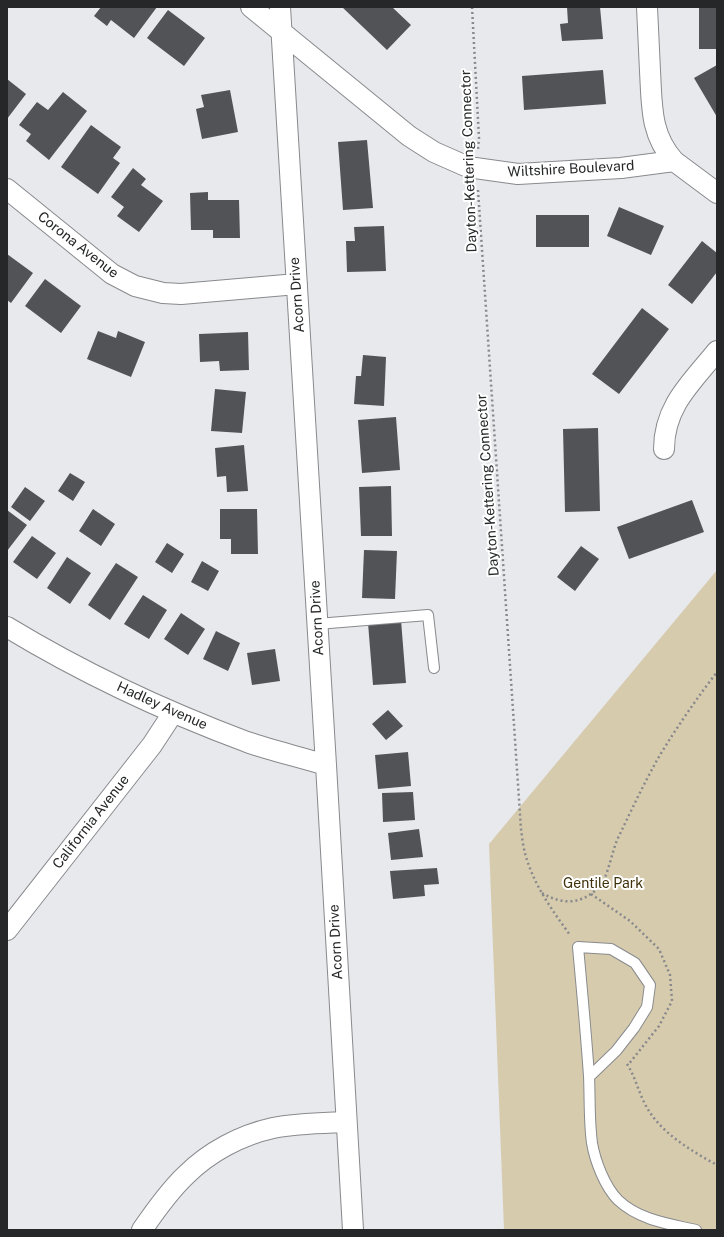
<!DOCTYPE html>
<style>
body{margin:0}
#map{position:relative;width:724px;height:1237px;overflow:hidden;background:#e8e9ed;font-family:"Public Sans",sans-serif}
canvas{display:block}
.frame{position:absolute;inset:0;border:8px solid #262728;pointer-events:none}
</style>
<div id="map">
<canvas width="724" height="1237"></canvas>
<div class="frame"></div>
</div>
<script>
const c = document.querySelector('canvas').getContext('2d');
c.lineJoin = 'round';
function fill(path, color) { c.fillStyle = color; c.fill(path, 'evenodd'); }
function stroke(path, color, width, dash) { c.strokeStyle = color; c.lineWidth = width; c.lineCap = dash ? 'butt' : 'round'; c.setLineDash(dash || []); c.stroke(path); }
function write(font, color, halo, rows, align = 'center') {
  c.font = font + ' "Public Sans",sans-serif'; c.lineWidth = 4; c.setLineDash([]); c.textBaseline = 'middle'; c.strokeStyle = halo; c.fillStyle = color; for (const [text, x, y, turn = 0] of rows) {
    c.save(); c.translate(x, y); c.rotate((+turn || 0) * Math.PI / 180); c.textAlign = isNaN(turn) ? turn : align; if (halo) c.strokeText(text, 0, 0); c.fillText(text, 0, 0); c.restore();
  }
}
const green = new Path2D(`
 M717,570V1230H504L489,844Z`);
const building = new Path2D(`
 M101,7H157L134,38L111,20L107,26L94,16Z
 M342,7H392L411,25L387,50Z
 M567,7H600L603,39L562,41L560,24L568,23Z
 M699,7H717V49H699Z
 M168,10L205,38L184,66L147,38Z
 M717,65V117L694,78Z
 M603,70L606,104L524,110L522,76Z
 M7,79L26,94L7,119Z
 M230,90L238,132L202,139L196,109L204,107L201,95Z
 M63,92L87,111L49,160L26,141L31,134L19,125L37,102L48,110Z
 M91,125L121,147L113,158L120,163L98,194L61,167Z
 M367,140L373,208L343,210L338,142Z
 M133,168L146,179L141,185L163,201L139,232L117,216L124,207L111,197Z
 M208,192V200H239L240,238H213V230H191L190,193Z
 M619,207L664,226L651,255L607,236Z
 M536,215H589V247H536Z
 M384,226L386,271L347,272L346,241H355L354,227Z
 M702,241L717,253V272L692,304L668,285Z
 M7,254L33,273L11,303L7,300Z
 M45,279L81,306L61,333L25,306Z
 M642,308L669,329L619,394L592,374Z
 M98,331L116,338L118,331L145,342L131,377L87,359Z
 M248,332L249,370L220,371L219,361L200,362L199,334Z
 M363,355L386,357L384,406L354,404L356,376H361Z
 M215,389L246,392L242,433L211,431Z
 M396,417L400,470L362,473L358,420Z
 M598,428L600,511L565,512L563,429Z
 M244,445L248,491L227,492L226,476L217,477L215,448Z
 M70,473L85,482L73,501L58,491Z
 M391,486L392,536H361L359,487Z
 M25,487L45,501L30,521L11,507Z
 M692,500L704,532L629,559L617,527Z
 M93,509L115,524L101,546L79,531Z
 M220,509H257L258,554H231V539H220Z
 M7,510L27,525L7,551Z
 M32,536L56,553L37,579L13,562Z
 M167,543L184,554L172,573L155,562Z
 M581,546L599,559L575,591L557,577Z
 M364,550L397,551L395,599L362,598Z
 M67,557L91,573L70,604L47,588Z
 M202,561L219,571L208,591L191,582Z
 M116,563L138,577L110,620L88,605Z
 M143,595L167,610L149,639L124,624Z
 M181,613L205,629L188,655L164,639Z
 M401,620L406,683L373,685L368,623Z
 M216,631L240,643L228,671L203,659Z
 M275,649L280,681L252,685L247,653Z
 M388,710L403,726L386,740L372,724Z
 M408,752L411,786L378,789L375,755Z
 M413,792L415,820L383,822L382,793Z
 M419,829L423,857L391,860L388,833Z
 M437,868L439,884L424,885L425,896L393,899L390,871Z`);
const path = new Path2D(`
 M472,7L479,138L478,149
 M478,190L521,829C522,837 523,846 525,853C533,884 552,910 570,935
 M542,893C563,905 581,905 599,887C608,879 612,849 619,836C632,809 645,781 660,755C677,727 697,698 717,672
 M591,894L630,921L659,949L670,975L672,1001L659,1026L628,1065
 M627,1064C635,1076 638,1091 645,1104C659,1132 690,1150 717,1165`);
const lane = new Path2D(`
 M317,624L428,615L434,668
 M589,1077L616,1051L634,1028L647,1007L650,985L635,963L611,949L578,947C582,990 586,1033 589,1076C590,1098 589,1121 592,1143C595,1161 605,1187 618,1200C639,1220 669,1224 696,1230`);
const street = new Path2D(`
 M251,7L409,136L434,152L468,167L518,174L621,168L674,161L717,193
 M280,7L326,765L353,1230
 M647,7C648,28 649,50 650,71C652,105 650,134 674,161
 M7,189L112,274L135,286L163,293L181,294L297,284
 M664,449C664,406 692,382 717,351
 M7,627C83,673 164,711 247,742C273,751 300,757 326,765
 M7,930L152,745L173,713
 M142,1230C155,1211 169,1191 186,1175C209,1152 241,1135 273,1128C297,1123 322,1123 346,1122`);
const streetNames = [
 ["Dayton-Kettering Connector",469,161,-92],
 ["Wiltshire Boulevard",571,169,-3],
 ["Corona Avenue",78,245,38],
 ["Acorn Drive",297,295,-94],
 ["Dayton-Kettering Connector",488,485,-94],
 ["Acorn Drive",317,618,-93],
 ["Hadley Avenue",162,706,24],
 ["California Avenue",91,822,-52],
 ["Acorn Drive",336,942,-93]
];
const parkNames = [
 ["Gentile Park",603,884]
];
fill(green, '#d7cbae');
fill(building, '#525356');
stroke(lane, '#888a8d', 12);
stroke(street, '#888a8d', 22);
stroke(path, '#88898c', 2.5, [2, 3]);
stroke(lane, '#fff', 10);
stroke(street, '#fff', 20);
write('14px', '#262728', '#fff', streetNames);
write('14px', '#3f310b', '#fff', parkNames);
</script>
